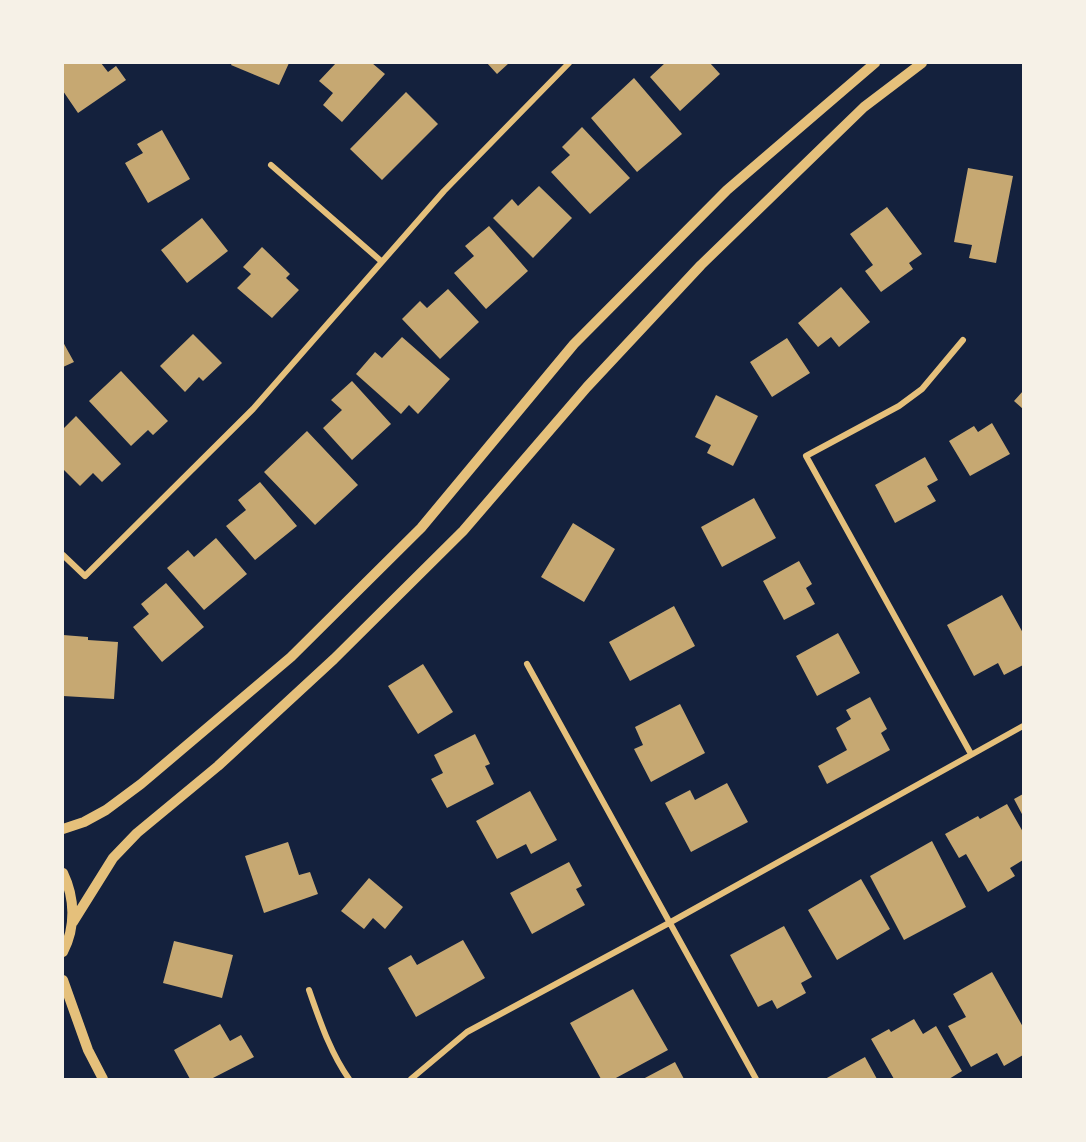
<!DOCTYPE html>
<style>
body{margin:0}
#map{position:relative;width:1086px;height:1142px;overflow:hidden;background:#14213d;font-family:"Archivo Narrow",sans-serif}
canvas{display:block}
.frame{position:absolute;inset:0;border:64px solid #f6f1e7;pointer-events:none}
</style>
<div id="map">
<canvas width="1086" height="1142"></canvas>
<div class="frame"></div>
</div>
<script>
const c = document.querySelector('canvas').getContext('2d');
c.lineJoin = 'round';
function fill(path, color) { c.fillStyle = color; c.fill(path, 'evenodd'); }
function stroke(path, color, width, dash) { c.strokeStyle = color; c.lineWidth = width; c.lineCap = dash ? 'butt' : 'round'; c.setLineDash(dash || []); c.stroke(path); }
const building = new Path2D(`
 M63,63H101L108,72L116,66L126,80L78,113L63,91Z
 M232,63H289L279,85L231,65Z
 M336,63H372L385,74L342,122L323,105L333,93L319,81Z
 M487,63H509L497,74Z
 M665,63H710L720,74L680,111L650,77Z
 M634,78L682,134L637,172L591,118Z
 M406,92L438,124L382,180L350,149Z
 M582,127L630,178L590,214L551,172L570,155L562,147Z
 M162,130L190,179L148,203L125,163L143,153L137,144Z
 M968,168L1013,176L996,263L969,258L972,245L954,242Z
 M539,186L572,218L533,258L493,218L512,199L518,206Z
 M887,207L922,254L909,263L913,269L881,292L865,271L873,265L850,234Z
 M202,218L228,251L187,283L161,250Z
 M489,226L528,271L486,309L454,273L474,256L465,246Z
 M262,247L290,274L286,278L299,290L272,318L237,288L251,274L243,267Z
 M841,287L870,322L839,347L831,337L818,347L798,323Z
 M448,289L479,322L440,359L402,319L420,301L427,308Z
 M193,334L222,363L203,381L199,377L185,392L160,366Z
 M402,337L450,379L418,414L409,405L401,414L356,374L375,352L382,358Z
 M787,338L810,373L772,397L750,362Z
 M63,342L74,362L63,367Z
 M121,371L168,421L153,435L148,430L131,446L89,401Z
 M352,381L391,424L352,460L323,428L342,410L331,400Z
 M1023,391V409L1014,401Z
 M716,395L758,416L733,466L707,453L711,445L695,437Z
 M76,416L121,464L102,482L93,473L80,486L63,469V429Z
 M992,423L1010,454L970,476L949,441L974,426L978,432Z
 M307,431L358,485L315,525L264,472Z
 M925,457L938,480L927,486L936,501L895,523L875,485Z
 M260,482L297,526L255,560L226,526L246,510L238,500Z
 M754,498L776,538L722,567L701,527Z
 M573,523L615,549L584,602L541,577Z
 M216,538L247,574L204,610L167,568L188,550L194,557Z
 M799,561L812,584L806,588L815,604L784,620L763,581Z
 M166,583L204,627L162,662L133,627L149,614L141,604Z
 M1002,595L1023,633V665L1004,675L998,663L974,676L947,625Z
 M674,606L695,646L630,681L609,642Z
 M838,633L860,673L817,696L796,656Z
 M63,635L88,637V640L118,642L114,699L63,696Z
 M423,664L453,712L418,734L388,686Z
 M870,697L887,729L881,733L890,750L827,784L818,766L847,750L836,728L851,719L846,710Z
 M680,704L705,753L651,782L634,749L643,745L635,727Z
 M475,734L490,764L485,766L494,784L447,808L431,779L443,773L434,755Z
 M727,783L748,822L691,852L665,803L690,790L695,800Z
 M530,791L557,840L531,854L526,844L497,859L476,821Z
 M1023,794V816L1014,799Z
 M1007,804L1023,832V860L1010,868L1015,876L988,892L966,854L959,858L945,834L978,816L980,819Z
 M932,841L966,907L904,940L870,876Z
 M288,842L299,875L310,872L318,894L264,913L245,856Z
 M569,862L582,886L576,889L585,905L532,934L510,893Z
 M369,878L403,907L385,929L373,918L364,929L341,911Z
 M861,879L890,929L837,960L808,910Z
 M784,926L812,977L801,983L806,993L777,1009L772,1000L758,1007L730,955Z
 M463,940L485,978L416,1017L388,968L411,955L417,965Z
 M174,941L233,955L222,998L163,983Z
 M992,972L1023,1027V1055L1004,1066L997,1053L971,1067L948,1026L966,1017L953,994Z
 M633,989L668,1050L614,1079H601L570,1023Z
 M914,1019L923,1034L936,1026L962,1071L949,1079H894L871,1039L889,1029L891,1032Z
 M220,1024L230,1041L241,1035L254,1057L211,1079H190L174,1050Z
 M865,1057L877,1079H825Z
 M675,1062L684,1079H643Z`);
const minor = new Path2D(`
 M271,165L381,261
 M963,340L922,389L899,406L806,456L971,754
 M63,555L85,576L253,409L444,191L569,63
 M527,664L756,1079
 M309,990C320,1021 330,1052 349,1079
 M411,1079L467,1032L669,923L1023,726`);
const tertiary = new Path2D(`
 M63,829L84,822L106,810L141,784L291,657L421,528L574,344L727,190L875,63
 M63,873C75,898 76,927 63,952
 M73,922L113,858L137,833L218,766L334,659L463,531L587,387L701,265L864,107L922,63
 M63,980L88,1050L103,1079`);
fill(building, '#c6a872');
stroke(minor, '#e5c07b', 6);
stroke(tertiary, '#e5c07b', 10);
</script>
